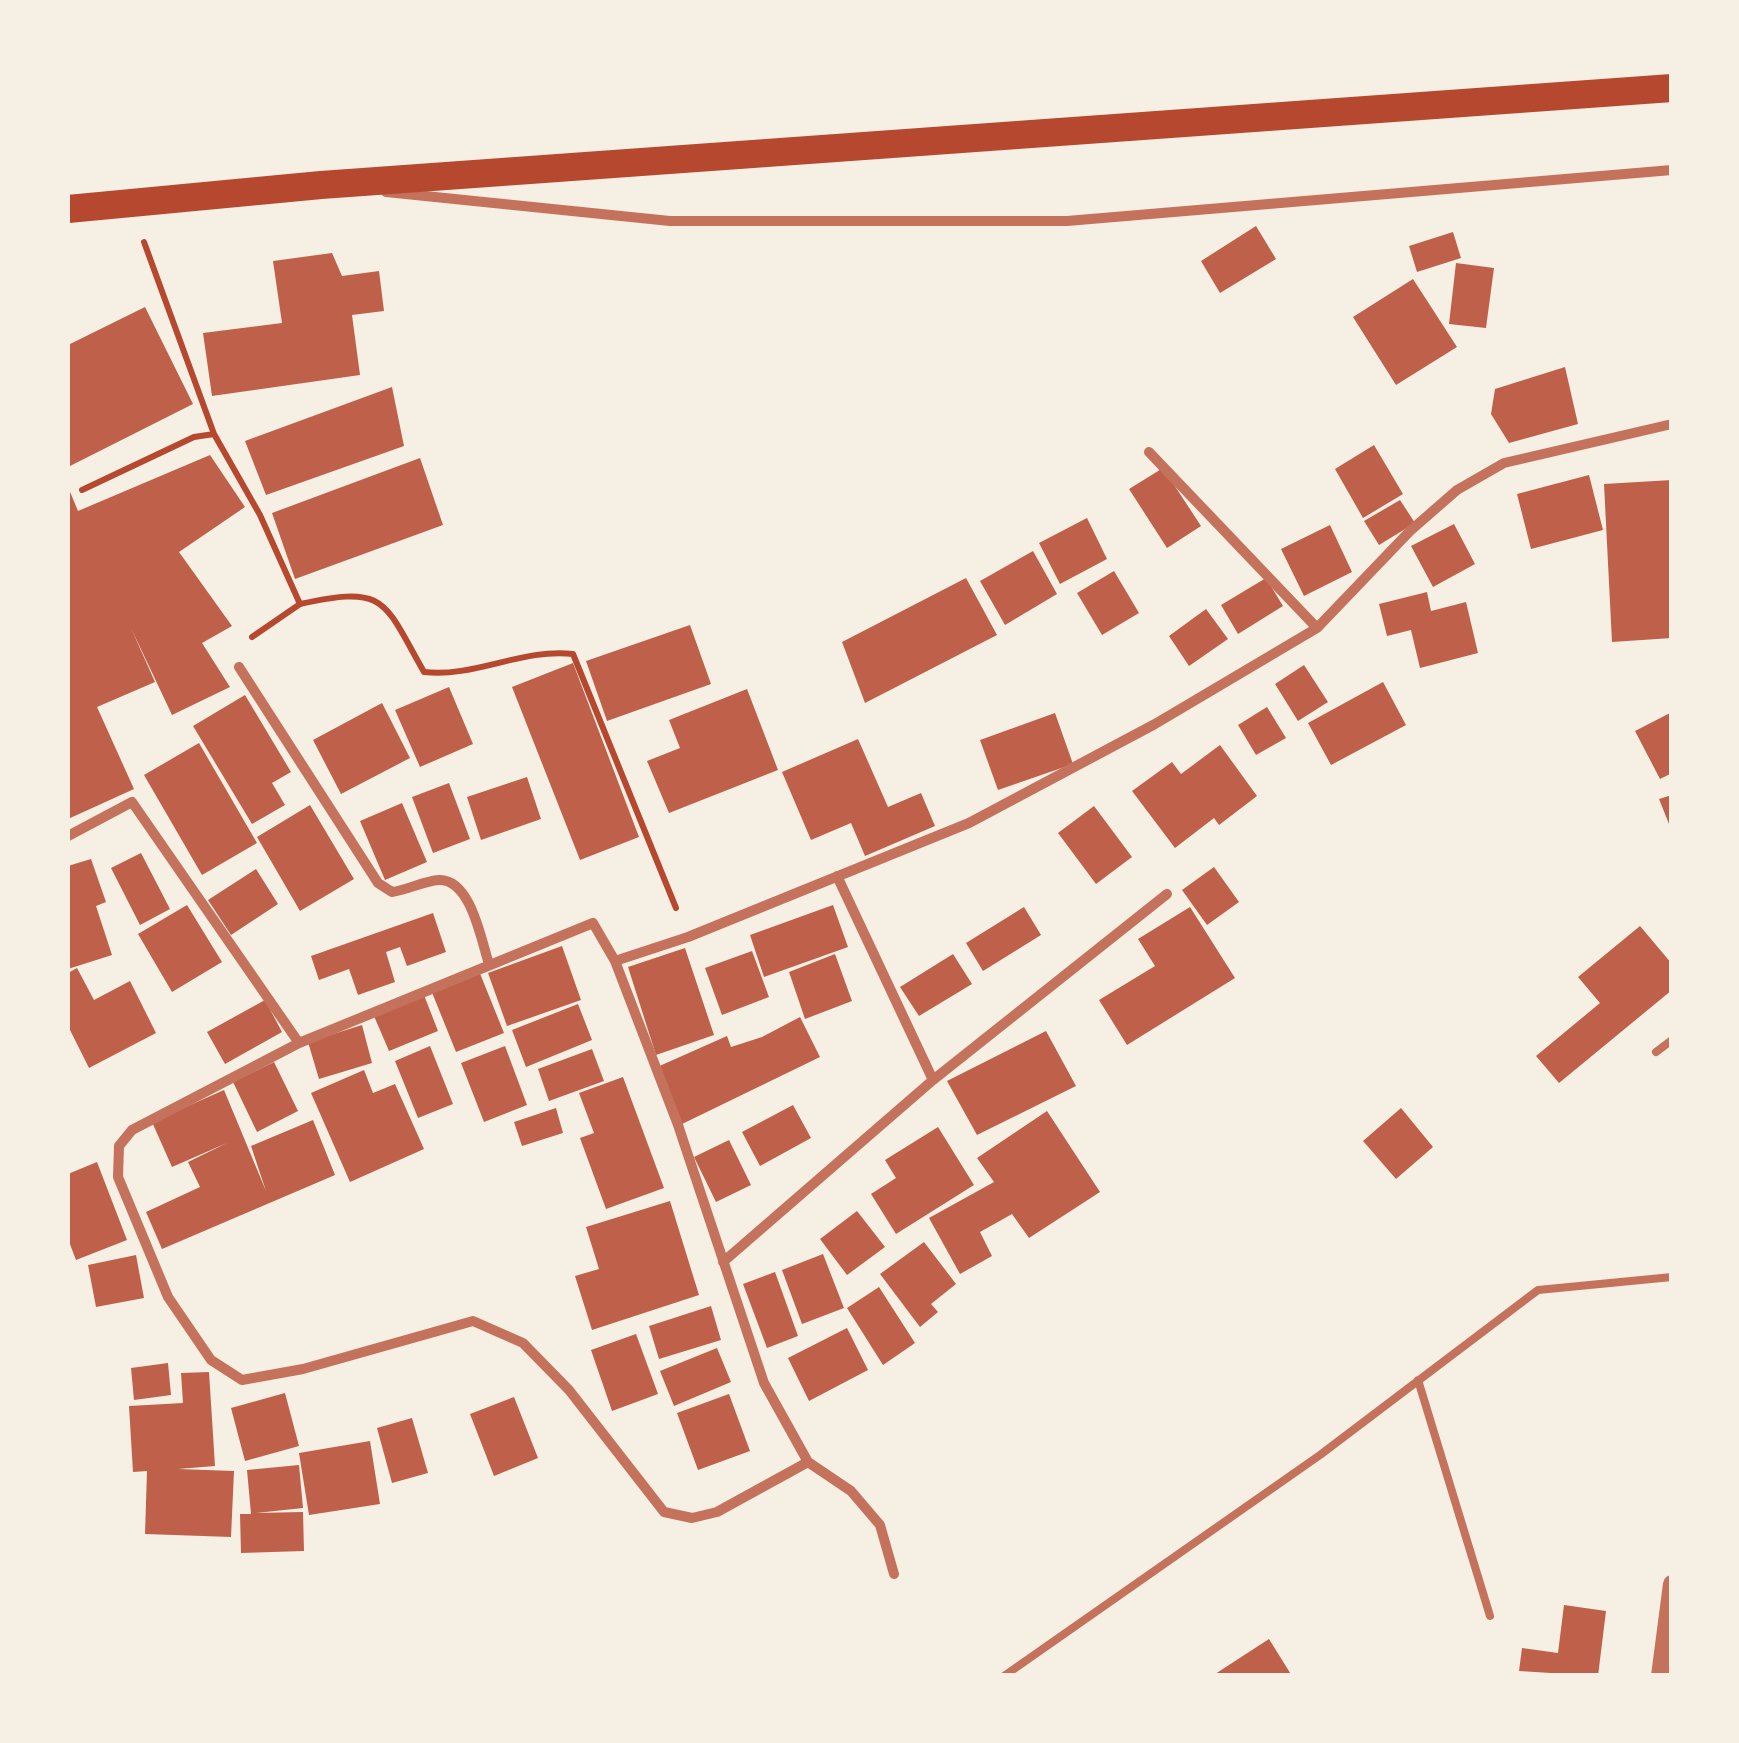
<!DOCTYPE html>
<style>
body{margin:0}
#map{position:relative;width:1739px;height:1743px;overflow:hidden;background:#f6efe4;font-family:Inter,sans-serif}
canvas{display:block}
.frame{position:absolute;inset:0;border:70px solid #f6efe4;pointer-events:none}
</style>
<div id="map">
<canvas width="1739" height="1743"></canvas>
<div class="frame"></div>
</div>
<script>
const c = document.querySelector('canvas').getContext('2d');
c.lineJoin = 'round';
function fill(path, color) { c.fillStyle = color; c.fill(path, 'evenodd'); }
function stroke(path, color, width, dash) { c.strokeStyle = color; c.lineWidth = width; c.lineCap = dash ? 'butt' : 'round'; c.setLineDash(dash || []); c.stroke(path); }
const building = new Path2D(`
 M1256,226L1276,259L1220,293L1201,261Z
 M1453,232L1461,258L1417,272L1409,246Z
 M332,253L342,276L379,271L384,311L352,315L360,375L212,396L203,333L282,323L273,261Z
 M1456,263L1494,268L1486,328L1449,324Z
 M1413,279L1457,347L1396,385L1353,317Z
 M145,307L193,404L68,467V345Z
 M1565,367L1578,424L1509,443L1491,414L1495,389Z
 M392,387L404,446L266,495L245,441Z
 M1374,445L1403,494L1363,518L1335,469Z
 M210,455L245,507L179,552L232,626L202,643L230,687L172,715L131,628L155,682L97,707L134,789L68,819V487L78,511Z
 M420,458L443,525L295,579L272,513Z
 M1163,468L1201,526L1167,548L1129,489Z
 M1589,475L1603,530L1531,549L1517,494Z
 M1672,480V638L1612,642L1604,484Z
 M1400,500L1415,523L1379,545L1364,521Z
 M1087,518L1107,559L1060,584L1039,543Z
 M1454,524L1475,564L1433,587L1411,546Z
 M1330,525L1352,572L1304,596L1281,549Z
 M1033,551L1057,594L1005,625L980,581Z
 M1114,571L1139,613L1102,635L1077,593Z
 M966,578L997,635L865,703L842,642Z
 M1266,578L1283,606L1238,634L1221,605Z
 M1427,592L1431,611L1466,602L1478,653L1420,668L1411,630L1387,636L1379,604Z
 M1206,609L1228,639L1189,666L1169,636Z
 M690,625L711,684L607,721L586,661Z
 M573,663L639,837L580,860L512,687Z
 M1304,665L1328,702L1298,721L1275,684Z
 M1383,682L1406,725L1331,765L1308,723Z
 M449,687L473,744L420,767L395,710Z
 M747,689L778,770L669,813L647,761L680,748L669,720Z
 M245,695L291,772L272,783L285,805L252,824L193,726Z
 M382,703L410,758L341,794L313,740Z
 M1267,707L1286,738L1256,755L1238,725Z
 M1672,712V773L1660,779L1635,731Z
 M1055,713L1073,764L998,790L980,740Z
 M858,739L888,807L921,793L935,826L865,856L851,823L811,840L782,772Z
 M199,743L257,843L202,875L144,775Z
 M1220,745L1257,796L1219,825L1214,818L1175,848L1132,791L1172,762L1181,774Z
 M527,777L541,819L481,840L467,797Z
 M449,783L470,839L433,853L412,797Z
 M1672,795V829H1671L1659,799Z
 M402,803L427,862L385,880L360,821Z
 M310,805L354,879L300,911L257,837Z
 M1094,806L1132,857L1096,884L1058,833Z
 M141,853L170,909L140,925L111,868Z
 M91,859L106,902L96,906L112,955L68,969V866Z
 M1214,867L1239,902L1207,925L1182,890Z
 M256,869L278,904L231,935L208,900Z
 M187,905L222,962L172,992L138,934Z
 M833,905L848,947L764,977L750,935Z
 M1024,907L1041,935L983,971L966,943Z
 M1190,907L1235,978L1127,1045L1099,1000L1155,966L1138,939Z
 M433,913L446,952L407,966L400,947L386,952L395,982L358,995L349,969L319,980L311,956Z
 M1640,926L1672,964V990L1559,1083L1536,1056L1600,1003L1578,977Z
 M562,946L581,1000L507,1026L488,973Z
 M685,948L714,1035L656,1055L628,967Z
 M752,951L769,997L722,1015L705,968Z
 M835,954L852,1001L805,1019L789,972Z
 M953,954L972,984L919,1016L900,987Z
 M77,968L94,1000L130,981L156,1033L89,1068L68,1026V973Z
 M479,971L504,1033L456,1052L431,990Z
 M424,995L438,1031L389,1051L374,1016Z
 M265,1000L282,1032L225,1064L207,1032Z
 M578,1004L592,1040L526,1067L512,1030Z
 M800,1017L820,1057L680,1125L655,1068L727,1036L731,1047L762,1037Z
 M362,1025L372,1063L319,1079L308,1042Z
 M1046,1031L1076,1086L977,1135L947,1081Z
 M430,1046L453,1104L418,1118L395,1061Z
 M505,1046L527,1105L484,1122L461,1063Z
 M592,1049L604,1081L549,1101L538,1069Z
 M274,1062L298,1111L257,1132L233,1082Z
 M364,1070L373,1093L395,1084L424,1149L350,1182L311,1093Z
 M623,1077L664,1188L606,1209L580,1138L594,1133L579,1093Z
 M224,1090L266,1191L251,1146L313,1120L335,1175L162,1249L146,1212L200,1187L188,1162L227,1143L172,1167L152,1122Z
 M793,1105L811,1138L760,1166L742,1132Z
 M556,1108L563,1133L522,1146L514,1122Z
 M1401,1108L1433,1147L1396,1179L1363,1141Z
 M1047,1111L1100,1192L1029,1238L1012,1214L980,1232L992,1256L960,1274L929,1218L994,1182L977,1158Z
 M938,1127L974,1185L896,1234L871,1194L896,1178L885,1160Z
 M729,1140L751,1185L716,1202L694,1157Z
 M97,1162L127,1240L76,1260L68,1239V1174Z
 M670,1201L699,1295L592,1330L575,1276L599,1269L586,1227Z
 M857,1211L885,1247L847,1275L820,1239Z
 M924,1242L956,1284L931,1304L938,1312L920,1327L880,1274Z
 M823,1254L844,1308L802,1324L782,1270Z
 M136,1255L144,1298L96,1307L88,1265Z
 M775,1272L798,1336L767,1348L743,1284Z
 M879,1287L915,1343L883,1365L847,1308Z
 M711,1306L721,1340L659,1359L649,1326Z
 M847,1328L868,1370L809,1401L788,1358Z
 M636,1334L658,1394L612,1411L591,1350Z
 M717,1348L731,1382L674,1406L660,1371Z
 M168,1363L171,1395L134,1400L131,1368Z
 M209,1372L215,1466L178,1469L234,1471L231,1537L145,1534L147,1471L133,1472L129,1406L183,1403L181,1373Z
 M285,1393L299,1446L245,1461L231,1408Z
 M729,1394L750,1451L698,1470L677,1413Z
 M514,1397L538,1458L494,1476L470,1414Z
 M412,1418L428,1473L392,1483L377,1428Z
 M370,1441L380,1504L309,1515L299,1453Z
 M299,1465L303,1508L256,1513L303,1512L304,1551L241,1553L240,1514H251L247,1470Z
 M1564,1605L1606,1611L1598,1676L1519,1671L1522,1648L1558,1653Z
 M1269,1639L1292,1676H1212Z`);
const path = new Path2D(`
 M144,242L214,434L260,515L300,604C387,585 383,600 424,672C474,678 522,648 573,654L676,908
 M82,490L194,437L214,434
 M252,637L300,604`);
const service = new Path2D(`
 M1656,1052L1672,1040
 M1418,1380L1490,1616
 M1004,1676L1320,1455L1538,1290L1672,1277`);
const minor = new Path2D(`
 M386,192L670,221H1067L1672,170
 M1149,452L1317,628
 M239,667L378,883L392,892C408,890 423,881 439,880C471,879 481,940 489,964
 M68,836L132,802L299,1043
 M837,876L933,1080
 M615,961L688,937L969,823L1155,724L1317,628L1410,531L1457,490L1504,463L1672,424
 M723,1262L933,1080L1167,894
 M808,1462L717,1512L692,1518L664,1512L569,1390L523,1343L473,1321L303,1369L242,1380L211,1360L168,1297L118,1177L119,1146L132,1130L299,1043L593,923L615,961L678,1125L764,1383L808,1462L851,1491L880,1525L894,1574`);
const tertiary = new Path2D(`
 M1660,1676L1672,1584`);
const trunk = new Path2D(`
 M68,209L321,185L1672,88`);
fill(building, '#bf614a');
stroke(path, '#b5482f', 6);
stroke(service, '#c5725c', 8);
stroke(minor, '#c5725c', 10);
stroke(tertiary, '#c5725c', 18);
stroke(trunk, '#b5482f', 28);
</script>
